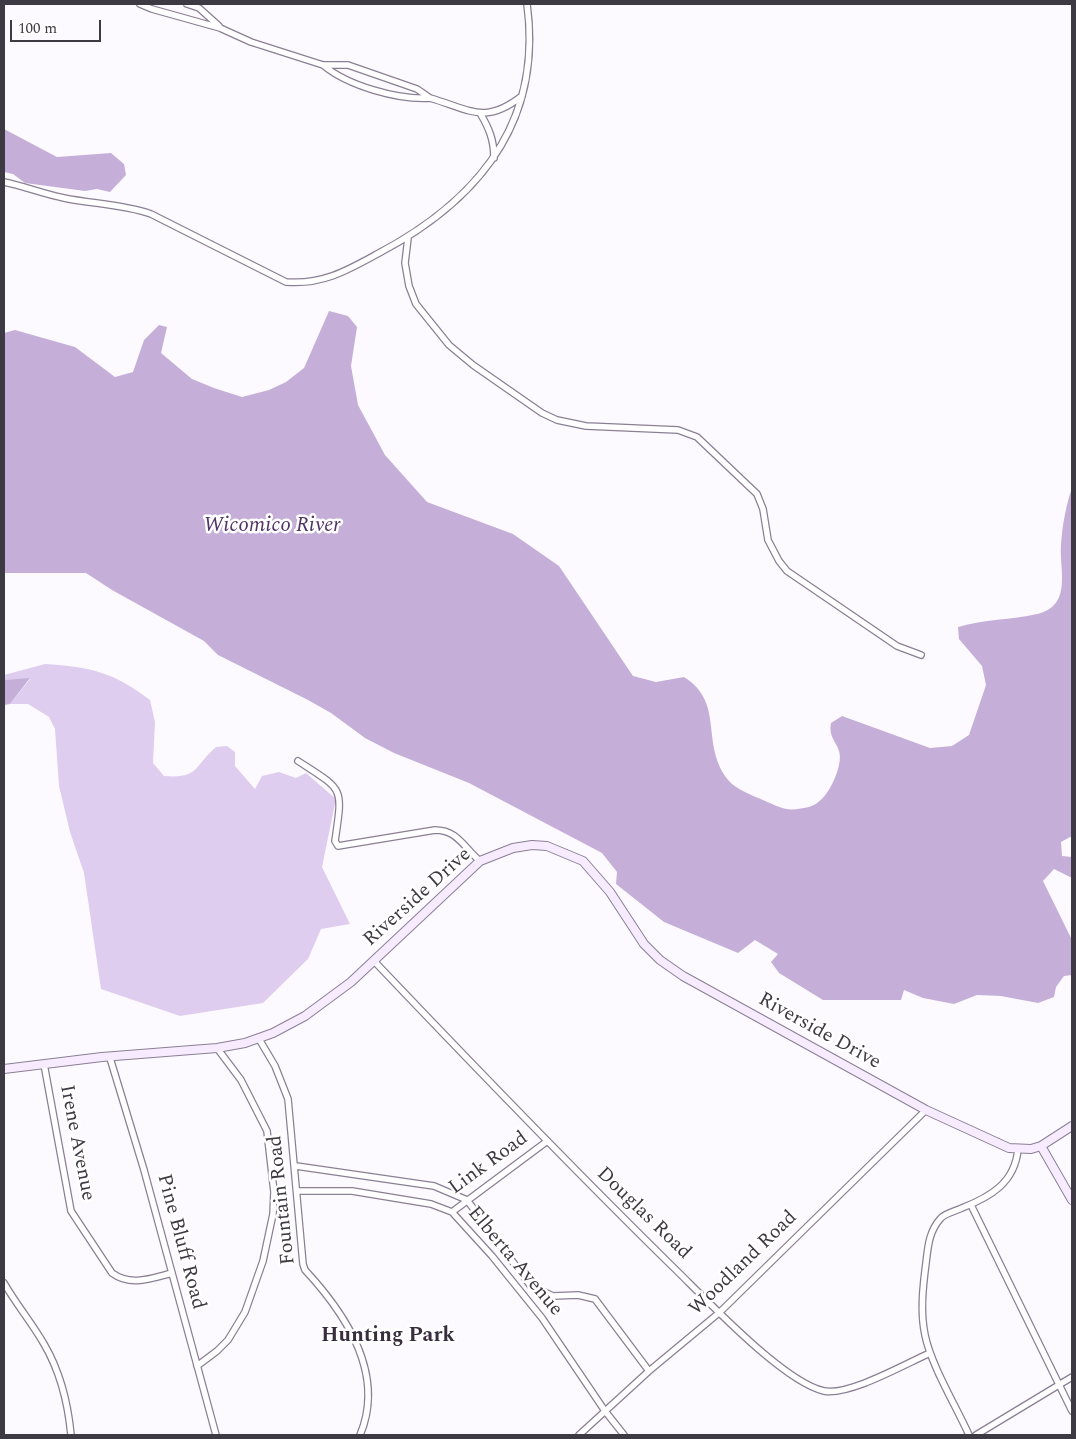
<!DOCTYPE html>
<style>
body{margin:0}
#map{position:relative;width:1076px;height:1439px;overflow:hidden;background:#fdfaff;font-family:Spectral,serif}
canvas{display:block}
.frame{position:absolute;inset:0;border:5px solid #3e3a43;pointer-events:none}
.scale{position:absolute;left:10px;top:20px;width:91px;height:22px;box-sizing:border-box;border:2px solid #3e3a43;border-top:0;padding-left:6px;font-size:15px;line-height:18px;white-space:nowrap;color:#3e3a43;-webkit-text-stroke:4px #fff;paint-order:stroke}
</style>
<div id="map">
<canvas width="1076" height="1439"></canvas>
<div class="frame"></div>
<div class="scale">100 m</div>
</div>
<script>
const c = document.querySelector('canvas').getContext('2d');
c.lineJoin = 'round';
function fill(path, color) { c.fillStyle = color; c.fill(path, 'evenodd'); }
function stroke(path, color, width, dash) { c.strokeStyle = color; c.lineWidth = width; c.lineCap = dash ? 'butt' : 'round'; c.setLineDash(dash || []); c.stroke(path); }
function write(font, color, halo, rows, align = 'center') {
  c.font = font + ' Spectral,serif'; c.lineWidth = 5; c.setLineDash([]); c.textBaseline = 'middle'; c.strokeStyle = halo; c.fillStyle = color; for (const [text, x, y, turn = 0] of rows) {
    c.save(); c.translate(x, y); c.rotate((+turn || 0) * Math.PI / 180); c.textAlign = isNaN(turn) ? turn : align; if (halo) c.strokeText(text, 0, 0); c.fillText(text, 0, 0); c.restore();
  }
}
const green = new Path2D(`
 M45,664C91,667 113,672 150,700L155,722L153,763L164,776C199,779 194,766 216,747L227,746L235,752V766L255,789L262,776L279,772L296,778L306,773L336,799L322,867L350,924L321,929L308,959L263,1003L180,1016L101,989L84,873L70,832L59,786L55,729L49,717L28,704H10L30,679L4,680V675Z`);
const water = new Path2D(`
 M4,129L57,157L111,153L124,164L126,175L110,192L97,189L85,191L25,183L13,174L4,172Z
 M329,311L348,316L357,327L351,366L358,405L385,455L427,502L513,534L559,566L633,676L656,682L684,677C726,703 699,745 729,781C736,789 753,796 763,800C784,809 786,812 809,807C824,803 834,783 838,769C846,744 827,743 831,723L842,716L930,748L952,746L969,735L986,685L982,666L959,639L958,627C984,619 1011,620 1037,614C1073,606 1059,569 1061,545C1062,527 1066,505 1072,488V836L1061,842L1062,856L1072,857V878L1054,869L1043,881L1072,940V975L1064,976L1056,987L1054,997L1038,1003L1001,996L977,995L954,1004L923,998L904,990L901,1000H823L779,973L771,962L778,954L755,940L738,953L664,922L616,884L617,872L602,853L469,783L394,753L365,738L331,713L308,700L218,655L204,641L112,590L86,573H4V333L15,330L75,347L115,377L133,372L144,340L159,325L167,327L161,353L192,379L214,388L242,397L269,390L286,382L304,368Z
 M30,678L10,704L4,705V680Z`);
const street = new Path2D(`
 M140,4L152,9L220,28L251,42L323,65H348L417,89L430,98C398,100 348,86 323,65
 M187,4L199,8L219,26
 M430,98C471,110 485,125 522,96
 M480,113C489,128 494,140 494,158
 M4,182C24,186 43,194 64,198C93,204 122,204 151,214L286,282C323,285 348,270 379,253C479,200 543,122 527,4
 M408,238L405,263L409,286L416,304L449,345L473,365L542,413L557,420L586,426L678,430L697,437L757,494L763,509L768,540L779,561L787,571L897,646L921,655
 M298,761C344,791 343,786 335,841L338,846L435,830C458,830 464,848 480,861
 M374,961C472,1064 571,1167 673,1267C705,1298 783,1382 824,1391C849,1396 905,1364 930,1353
 M259,1039L275,1066L288,1099L303,1264L305,1270C345,1313 386,1374 360,1435
 M110,1058L144,1170L216,1435
 M44,1064L71,1211L112,1273C131,1287 152,1278 172,1273
 M296,1166L434,1186L467,1200L530,1285L553,1296L578,1295L595,1299L649,1371
 M298,1191H352L431,1204L452,1212L492,1256L542,1318L605,1411L624,1435
 M971,1205L1072,1411
 M452,1212L546,1142
 M4,1283C16,1304 32,1323 44,1344C61,1373 68,1403 71,1435
 M197,1366L217,1351L228,1340L245,1312L263,1261L273,1214L274,1192L267,1131L241,1080L217,1048
 M579,1435L649,1371L720,1312L926,1110
 M969,1435C956,1406 931,1365 925,1335C920,1312 923,1286 926,1263C928,1246 929,1231 941,1218C946,1213 956,1211 962,1208C990,1197 1015,1183 1018,1149
 M976,1435L1072,1377`);
const secondary = new Path2D(`
 M4,1069L102,1057L217,1048L245,1043L273,1033L305,1016L351,982L480,861L513,848L532,845L547,846L583,861L610,892L644,944L660,960L683,976L926,1110L1009,1148L1031,1149L1041,1146L1072,1126
 M1041,1146L1072,1200`);
const streetNames = [
 ["Riverside Drive",418,898,-42],
 ["Riverside Drive",819,1032,29],
 ["Irene Avenue",76,1143,79],
 ["Link Road",489,1164,-36],
 ["Fountain Road",283,1200,-96],
 ["Douglas Road",643,1214,44],
 ["Pine Bluff Road",180,1242,75],
 ["Elberta Avenue",514,1262,50],
 ["Woodland Road",744,1264,-44]
];
const waterNames = [
 ["Wicomico River",272,527]
];
const neighbourhoodNames = [
 ["Hunting Park",388,1337]
];
fill(green, '#dfcdf0');
fill(water, '#c5afd8');
stroke(street, '#8a7f94', 8);
stroke(secondary, '#8a7f94', 10);
stroke(street, '#fff', 5.5);
stroke(secondary, '#f6ebff', 8);
write('20px', '#3e3a43', '#fff', streetNames);
write('italic 21px', '#503267', '#fff', waterNames);
write('bold 21px', '#382e40', '#fff', neighbourhoodNames);
</script>
